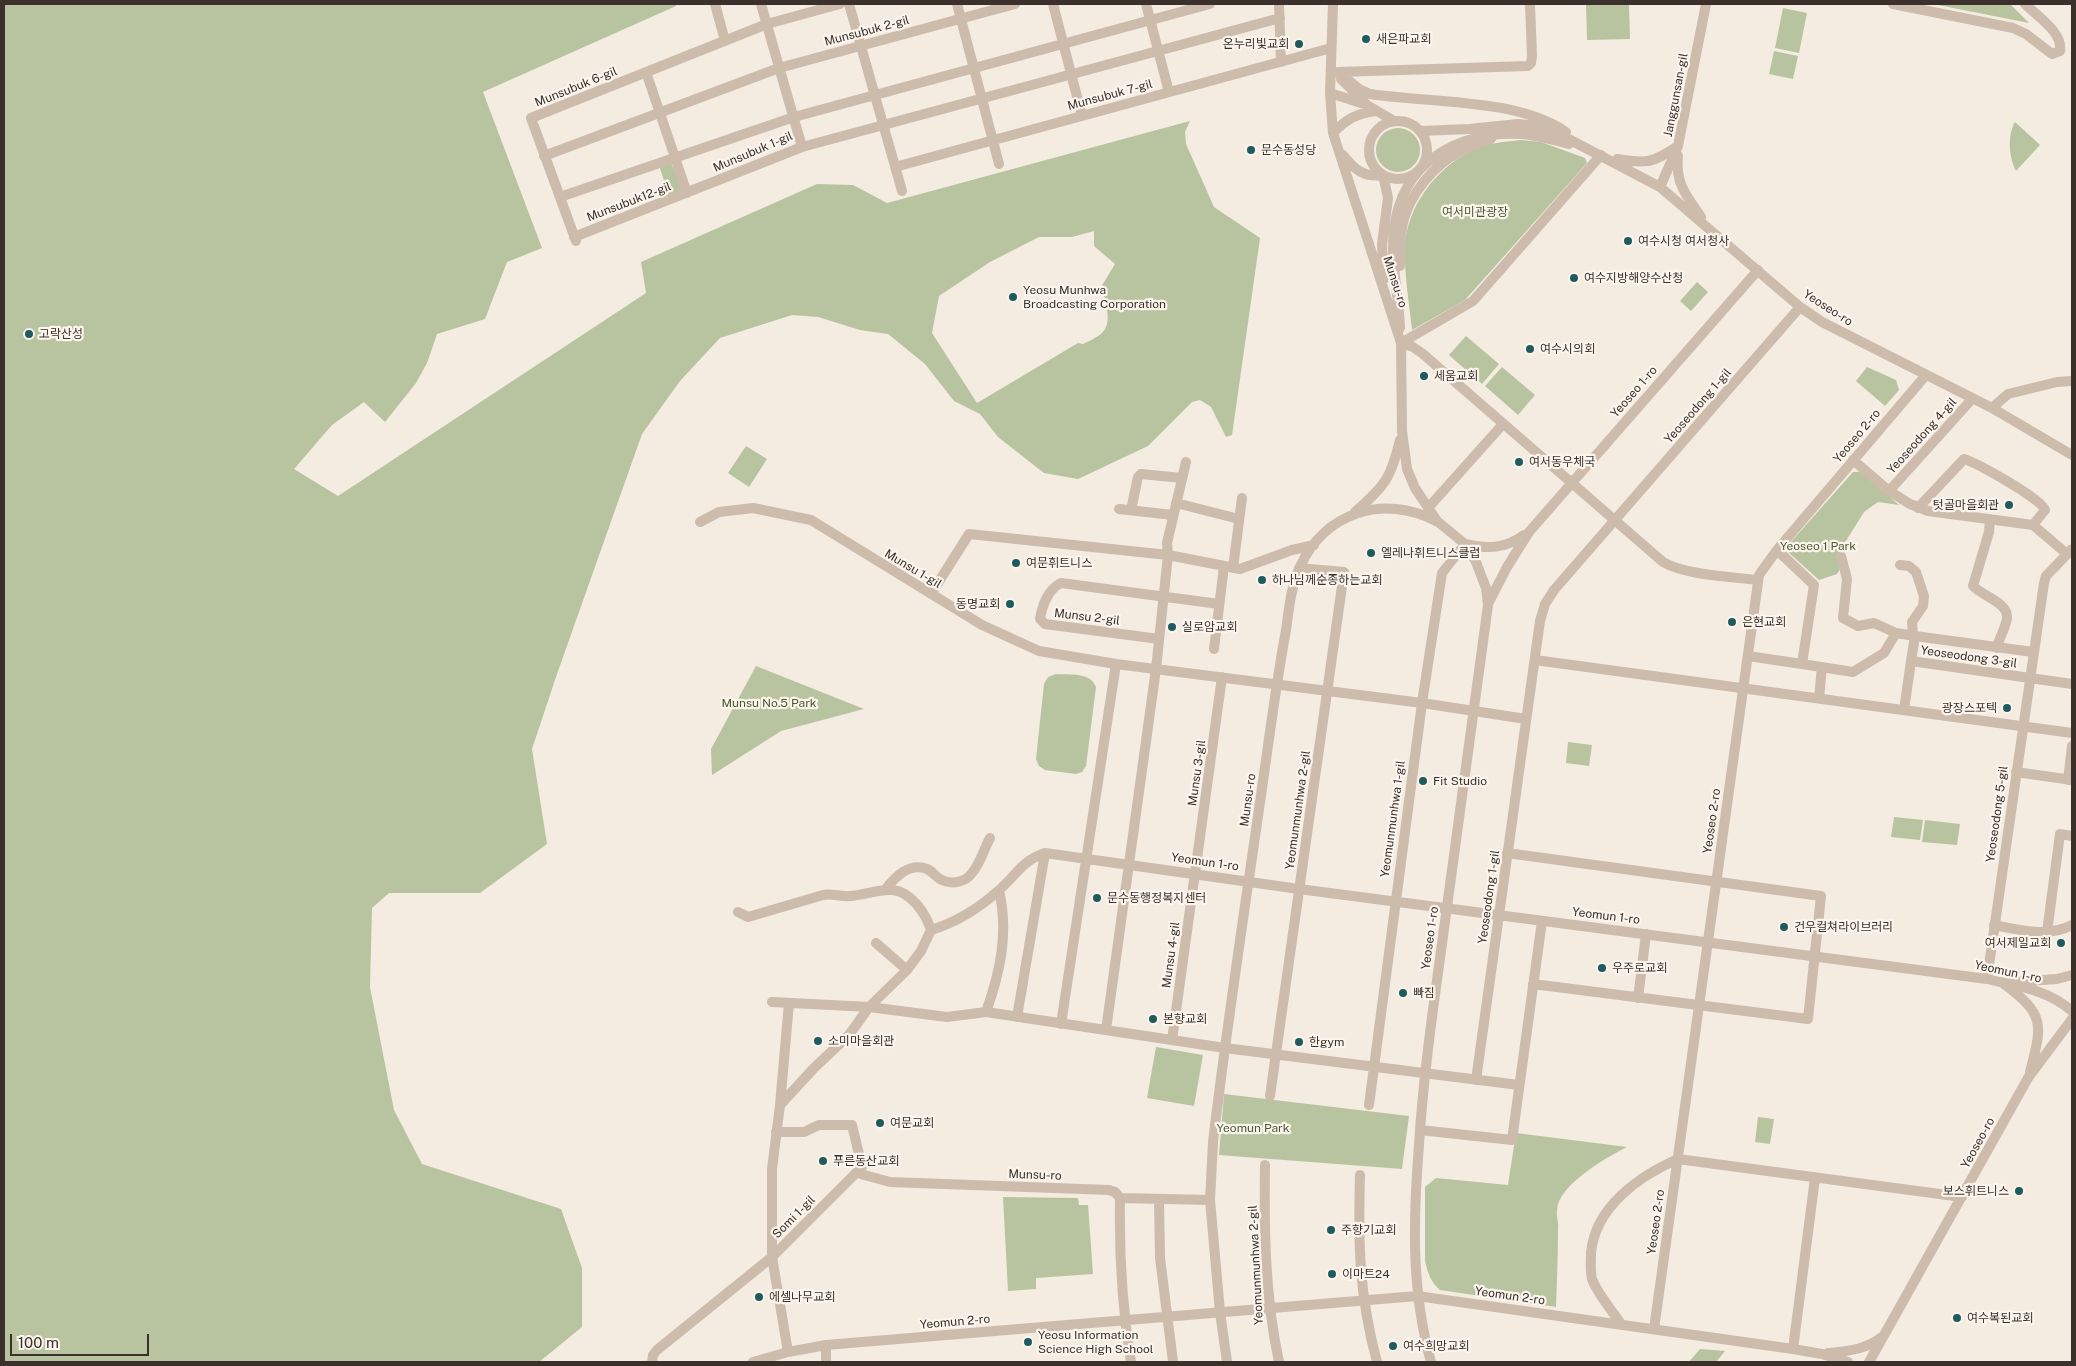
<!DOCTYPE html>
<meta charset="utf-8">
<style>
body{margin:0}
#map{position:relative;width:2076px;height:1366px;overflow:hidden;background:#f4ebe1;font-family:"Public Sans",sans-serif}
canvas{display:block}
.frame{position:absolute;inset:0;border:5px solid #3b302b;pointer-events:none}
.scale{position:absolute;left:10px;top:1334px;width:139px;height:22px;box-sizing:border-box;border:2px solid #3b302b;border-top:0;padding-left:6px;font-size:15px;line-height:18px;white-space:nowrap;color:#3b302b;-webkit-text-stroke:4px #fbf5ee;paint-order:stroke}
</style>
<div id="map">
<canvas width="2076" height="1366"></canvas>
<div class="frame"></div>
<div class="scale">100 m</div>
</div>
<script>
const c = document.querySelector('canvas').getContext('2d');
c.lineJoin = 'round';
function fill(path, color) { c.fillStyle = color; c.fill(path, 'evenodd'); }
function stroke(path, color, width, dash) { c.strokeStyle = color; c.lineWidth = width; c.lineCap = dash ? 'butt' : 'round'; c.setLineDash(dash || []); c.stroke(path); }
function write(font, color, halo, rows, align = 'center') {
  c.font = font + ' "Public Sans","Noto Sans KR",sans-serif'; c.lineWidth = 4.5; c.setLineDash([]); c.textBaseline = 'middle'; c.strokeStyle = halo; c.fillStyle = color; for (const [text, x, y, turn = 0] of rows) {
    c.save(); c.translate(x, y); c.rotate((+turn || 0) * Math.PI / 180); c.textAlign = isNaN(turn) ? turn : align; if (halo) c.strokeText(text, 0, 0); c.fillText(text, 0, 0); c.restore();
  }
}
const green = new Path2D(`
 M4,4H676V6L483,92L542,248L507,262L485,319L437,334L427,363L416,383L385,422L364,402L332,425L294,469L338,496L646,293L641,262L817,184L853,185L887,203L1190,121L1185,132L1186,144L1214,207L1260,238L1232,435L1226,437L1211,407L1200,400L1192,402L1148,446L1078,479L1044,473L998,437L980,414L954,401L925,364L888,334L860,330L818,317L792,315L720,338L680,381L642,434L557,674L532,749L547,844L480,893H389L372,908L370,987L384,1059L394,1110L422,1164L561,1209L582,1268V1327L539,1362H4ZM1094,231V246L1115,264L1101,287C1105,301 1114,323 1101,334C1096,338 1089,341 1083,344L1078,343L977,403L932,333L939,296L990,262L1039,237H1072Z
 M1586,4H1629L1630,39L1587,40Z
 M1933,4H2010L2029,23Z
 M1783,8L1807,13L1799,53L1775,48Z
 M1774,51L1798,56L1793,79L1769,74Z
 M2015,122L2040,145L2016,171C2009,157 2007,136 2015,122Z
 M1376 150a22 22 0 1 1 44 0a22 22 0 1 1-44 0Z
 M1521,140L1541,142L1585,158L1587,163L1465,300L1412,330C1409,302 1404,274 1405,246C1407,207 1435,170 1469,152C1485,143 1503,142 1521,140Z
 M670,161L683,189L669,196L659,165Z
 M1697,282L1708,292L1691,311L1680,301Z
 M1466,336L1499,364L1482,384L1449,355Z
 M1502,367L1535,395L1518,415L1485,386Z
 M1867,367L1896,380L1899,390L1885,406L1856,381Z
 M746,446L767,459L749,487L728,473Z
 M1853,472H1861L1899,505L1878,502L1864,512L1839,552L1841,567L1837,574L1819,580L1787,551L1790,543Z
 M756,666L864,709L781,731L712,775L711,749Z
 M1056,674C1069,675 1091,672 1096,687L1086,766L1082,772L1076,774L1045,770L1039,766L1036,759L1044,684L1048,677Z
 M1568,742L1592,745L1589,766L1566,763Z
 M1894,817L1923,820L1920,840L1891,837Z
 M1925,820L1960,824L1957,845L1922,842Z
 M1156,1047L1203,1055L1194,1106L1147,1098Z
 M1224,1094L1409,1116L1402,1169L1219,1155Z
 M1758,1117L1774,1119L1770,1144L1755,1142Z
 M1516,1133L1627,1147C1607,1157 1558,1185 1557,1210C1556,1216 1559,1223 1558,1229C1558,1255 1557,1281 1556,1307L1440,1290C1431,1282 1428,1274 1425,1261V1187L1436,1178L1508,1185Z
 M1003,1197L1078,1198L1079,1205H1088L1093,1274L1036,1278V1289L1008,1291Z
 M1700,1349L1725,1351L1716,1362H1689Z`);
const minor = new Path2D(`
 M715,4L725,41
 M761,4L802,147
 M849,4L902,191
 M957,4L999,164
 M1053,4L1082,116
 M1146,4L1169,92
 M1279,4L1281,62
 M1333,4L1330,93L1333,133L1401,343L1402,431L1407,469L1415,488L1437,521L1465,544L1476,562L1486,588L1488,605C1472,720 1456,835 1441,951C1432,1016 1423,1080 1419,1145C1413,1220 1411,1290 1431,1362
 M1893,4L2013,28L2026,34L2052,54L2060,51C2063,32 2037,16 2025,4
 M646,72L687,193
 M1338,72L1359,89L1370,94C1429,103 1517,98 1566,132
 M1338,72L1528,66L1531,63L1532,56L1530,4
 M1341,79L1367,105L1394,121
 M1330,93L1361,103
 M1369 150a29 29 0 1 1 58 0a29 29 0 1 1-58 0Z
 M1420,131L1469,129L1518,124L1529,125L1559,134L1660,187L1800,307L1822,322L1992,408L2072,455
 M1333,133C1346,119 1358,113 1376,111
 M1343,155C1354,169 1364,178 1383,175L1388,198L1382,244L1384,279
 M1601,155L1473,301L1401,343L1413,347L1423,354L1663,562C1685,575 1732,577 1758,580
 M544,156L779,68L1015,4
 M1678,156C1675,184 1687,196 1701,217
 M1617,159C1647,164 1653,163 1678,146
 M895,167L1331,48
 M1660,187L1678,146L1706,4
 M560,197L794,117L1210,4
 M574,237L802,147L1280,18
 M576,241L531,118L767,24L840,4
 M1400,266C1400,252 1400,237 1403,223C1409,195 1434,165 1459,152C1469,146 1481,143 1491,139
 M1400,328C1399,295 1390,261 1394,229C1402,162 1458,131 1521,134C1537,135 1553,140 1569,144
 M1992,408L2008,394L2057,382L2072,381
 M1853,460L1889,491L1910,504L1928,511L2033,525L2067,554
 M1889,491L1972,399
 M1176,503L1239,519
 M1428,508L1503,424
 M1918,508L1964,459C1977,463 2042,499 2045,510L2033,525
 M1119,509L1173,515
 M1131,510L1138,477L1141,474L1182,478
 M1355,512C1385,486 1391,478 1400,440
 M1990,519L1989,532L1973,586C1981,595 2008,603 2007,617C2007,626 1999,637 1997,648
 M700,522L719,512L753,508L811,520L982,625L1039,651L1116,664L1422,703L1526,719
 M1465,544C1488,549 1505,549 1524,535
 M1777,550L1814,585L1802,664L1853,672L1884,653L1896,633L1915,636L1911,661L2072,684
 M1841,556L1847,579L1843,618L1858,626L1874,623L1896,633
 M1900,565L1909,566L1916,572L1924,596L1923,606L1912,622L1913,636
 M1233,568L1242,498
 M931,594L969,534L1168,555L1240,569L1292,550L1314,545
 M1488,604L1507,567L1529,532L1758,270
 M1915,636L2033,652
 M1159,639L1045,624L1040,619C1042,606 1048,589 1061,583L1219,604
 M1214,649L1224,566
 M1748,656L1802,664
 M1535,660L2072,733
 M1819,698L1822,667
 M1904,710L1911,661
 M2016,772L2072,780
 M2068,780L2072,746
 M1507,853L1821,896L1808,1019L1533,984
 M885,890C895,877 909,862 927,869C932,871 935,876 940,879C950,885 965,883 972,873C980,864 984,849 990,838
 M738,912L748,917L823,895C832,893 840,897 850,896C864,895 878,889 892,890C911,891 926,914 931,930
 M1994,925C2020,930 2047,938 2072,925
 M2047,932L2060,834L2072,836
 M876,943L907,970
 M1987,979L2044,583L2046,576L2072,549
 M2012,982L2057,979L2072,975
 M2004,984C2046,1015 2042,1025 2030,1072
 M1638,998L1646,934
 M772,1002L869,1007L947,1017L986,1012L1225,1048L1519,1085
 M986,1012C1000,973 1009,932 999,891
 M1017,1017L1045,853
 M1061,1024L1116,664
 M1106,1030L1156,669L1168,555L1167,543L1186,462
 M1172,1040L1222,677
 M1476,1080L1540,621L1545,604L1554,590L1800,307
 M1270,1096L1344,572L1299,568
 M780,1105L789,1003
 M1369,1105L1422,703L1442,573L1465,544
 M1420,1130L1512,1140L1542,921
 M1265,1165C1264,1231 1265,1297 1279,1362
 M857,1173L890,1182L1109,1190L1115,1192L1120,1198L1210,1200
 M1360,1175C1358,1244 1359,1295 1377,1362
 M1120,1198C1119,1253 1122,1307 1131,1362
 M1159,1199L1160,1258L1173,1362
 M1621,1324C1612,1310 1598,1295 1592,1279C1590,1270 1591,1262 1591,1253C1595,1207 1639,1176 1678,1159L1962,1197
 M1654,1329L1759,575L1777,550L1926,375
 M826,1345V1362
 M1793,1349L1815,1178
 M788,1352L772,1257V1169L780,1105L814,1068L849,1035L869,1007L907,970L921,951L931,930C957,922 978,909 998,891C1016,876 1021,861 1045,853L1299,889L1987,979C2020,987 2046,989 2072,1011
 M1828,1353C1848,1351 1865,1350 1882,1337
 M652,1362L653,1355L657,1350L772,1257L862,1167L852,1125H819L804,1132H776
 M753,1362L788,1352L826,1345L1417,1296L1793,1349L1822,1354L1848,1362
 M1227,1362L1220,1312L1210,1200L1213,1142C1228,1015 1248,888 1266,760C1272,717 1278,673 1286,630C1289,609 1291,586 1300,567C1324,512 1384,494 1436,521
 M1869,1362L2028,1078L2072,1019`);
const markers = [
 [1366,39,5,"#1f5a5e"],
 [1299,44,5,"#1f5a5e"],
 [1251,150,5,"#1f5a5e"],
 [1628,241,5,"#1f5a5e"],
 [1574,278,5,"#1f5a5e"],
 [1013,297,5,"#1f5a5e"],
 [29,334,5,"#1f5a5e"],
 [1530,349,5,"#1f5a5e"],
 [1424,376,5,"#1f5a5e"],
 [1519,462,5,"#1f5a5e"],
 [2009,505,5,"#1f5a5e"],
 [1371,553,5,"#1f5a5e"],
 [1016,563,5,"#1f5a5e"],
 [1262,580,5,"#1f5a5e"],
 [1010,604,5,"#1f5a5e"],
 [1732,622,5,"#1f5a5e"],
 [1172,627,5,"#1f5a5e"],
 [2007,708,5,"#1f5a5e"],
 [1423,781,5,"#1f5a5e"],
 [1097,898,5,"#1f5a5e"],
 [1784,927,5,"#1f5a5e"],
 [2061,943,5,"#1f5a5e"],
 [1602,968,5,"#1f5a5e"],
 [1403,993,5,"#1f5a5e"],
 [1153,1019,5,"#1f5a5e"],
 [818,1041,5,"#1f5a5e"],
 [1299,1042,5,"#1f5a5e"],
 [880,1123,5,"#1f5a5e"],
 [823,1161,5,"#1f5a5e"],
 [2019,1191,5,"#1f5a5e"],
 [1331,1230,5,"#1f5a5e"],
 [1332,1274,5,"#1f5a5e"],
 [759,1297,5,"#1f5a5e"],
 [1957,1318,5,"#1f5a5e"],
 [1028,1342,5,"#1f5a5e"],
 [1393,1346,5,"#1f5a5e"]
];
const streetNames = [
 ["Munsubuk 2-gil",867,31,-15],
 ["Munsubuk 6-gil",576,87,-22],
 ["Munsubuk 7-gil",1110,95,-15],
 ["Janggunsan-gil",1676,95,-79],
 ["Munsubuk 1-gil",753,152,-23],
 ["Munsubuk12-gil",629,202,-21],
 ["Munsu-ro",1395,282,72],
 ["Yeoseo-ro",1828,308,33],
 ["Yeoseo 1-ro",1634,392,-49],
 ["Yeoseodong 1-gil",1698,406,-49],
 ["Yeoseo 2-ro",1857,436,-50],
 ["Yeoseodong 4-gil",1922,436,-48],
 ["Munsu 1-gil",913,569,31],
 ["Munsu 2-gil",1087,617,7],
 ["Yeoseodong 3-gil",1969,657,8],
 ["Munsu 3-gil",1197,773,-82],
 ["Munsu-ro",1248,800,-82],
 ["Yeomunmunhwa 2-gil",1298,810,-82],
 ["Yeoseodong 5-gil",1997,814,-82],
 ["Yeomunmunhwa 1-gil",1393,819,-82],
 ["Yeoseo 2-ro",1712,821,-82],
 ["Yeomun 1-ro",1205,862,8],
 ["Yeoseodong 1-gil",1489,897,-82],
 ["Yeomun 1-ro",1606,916,7],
 ["Yeoseo 1-ro",1430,938,-82],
 ["Munsu 4-gil",1171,955,-82],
 ["Yeomun 1-ro",2008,972,12],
 ["Yeoseo-ro",1978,1143,-61],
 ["Munsu-ro",1035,1175,2],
 ["Somi 1-gil",794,1217,-45],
 ["Yeoseo 2-ro",1656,1222,-82],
 ["Yeomunmunhwa 2-gil",1256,1265,-93],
 ["Yeomun 2-ro",1510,1296,8],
 ["Yeomun 2-ro",955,1322,-5]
];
const poiNames = [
 ["새은파교회",1376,39],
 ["온누리빛교회",1289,44,"right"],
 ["문수동성당",1261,150],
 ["여수시청 여서청사",1638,241],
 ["여수지방해양수산청",1584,278],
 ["Yeosu Munhwa",1023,290],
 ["Broadcasting Corporation",1023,304],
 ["고락산성",39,334],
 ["여수시의회",1540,349],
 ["세움교회",1434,376],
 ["여서동우체국",1529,462],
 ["텃골마을회관",1999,505,"right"],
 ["엘레나휘트니스클럽",1381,553],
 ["여문휘트니스",1026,563],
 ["하나님께순종하는교회",1272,580],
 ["동명교회",1000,604,"right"],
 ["은현교회",1742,622],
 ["실로암교회",1182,627],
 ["광장스포텍",1997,708,"right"],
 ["Fit Studio",1433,781],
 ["문수동행정복지센터",1107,898],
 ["건우컬쳐라이브러리",1794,927],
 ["여서제일교회",2051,943,"right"],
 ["우주로교회",1612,968],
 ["빠짐",1413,993],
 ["본향교회",1163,1019],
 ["소미마을회관",828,1041],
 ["한gym",1309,1042],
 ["여문교회",890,1123],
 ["푸른동산교회",833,1161],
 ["보스휘트니스",2009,1191,"right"],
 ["주향기교회",1341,1230],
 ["이마트24",1342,1274],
 ["에셀나무교회",769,1297],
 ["여수복된교회",1967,1318],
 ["Yeosu Information",1038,1335],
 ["Science High School",1038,1349],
 ["여수희망교회",1403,1346]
];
const parkNames = [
 ["여서미관광장",1475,212],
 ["Yeoseo 1 Park",1818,546],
 ["Munsu No.5 Park",769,703],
 ["Yeomun Park",1253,1128]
];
fill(green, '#b8c4a0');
stroke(minor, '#cdbbac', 10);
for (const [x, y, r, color] of markers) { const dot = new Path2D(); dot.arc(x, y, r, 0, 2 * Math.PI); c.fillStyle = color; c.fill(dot); stroke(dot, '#fbf5ee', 2); }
write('12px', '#3b302b', '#fbf5ee', streetNames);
write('12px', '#3b302b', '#fbf5ee', poiNames, 'left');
write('12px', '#4a5a2e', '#fbf5ee', parkNames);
</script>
